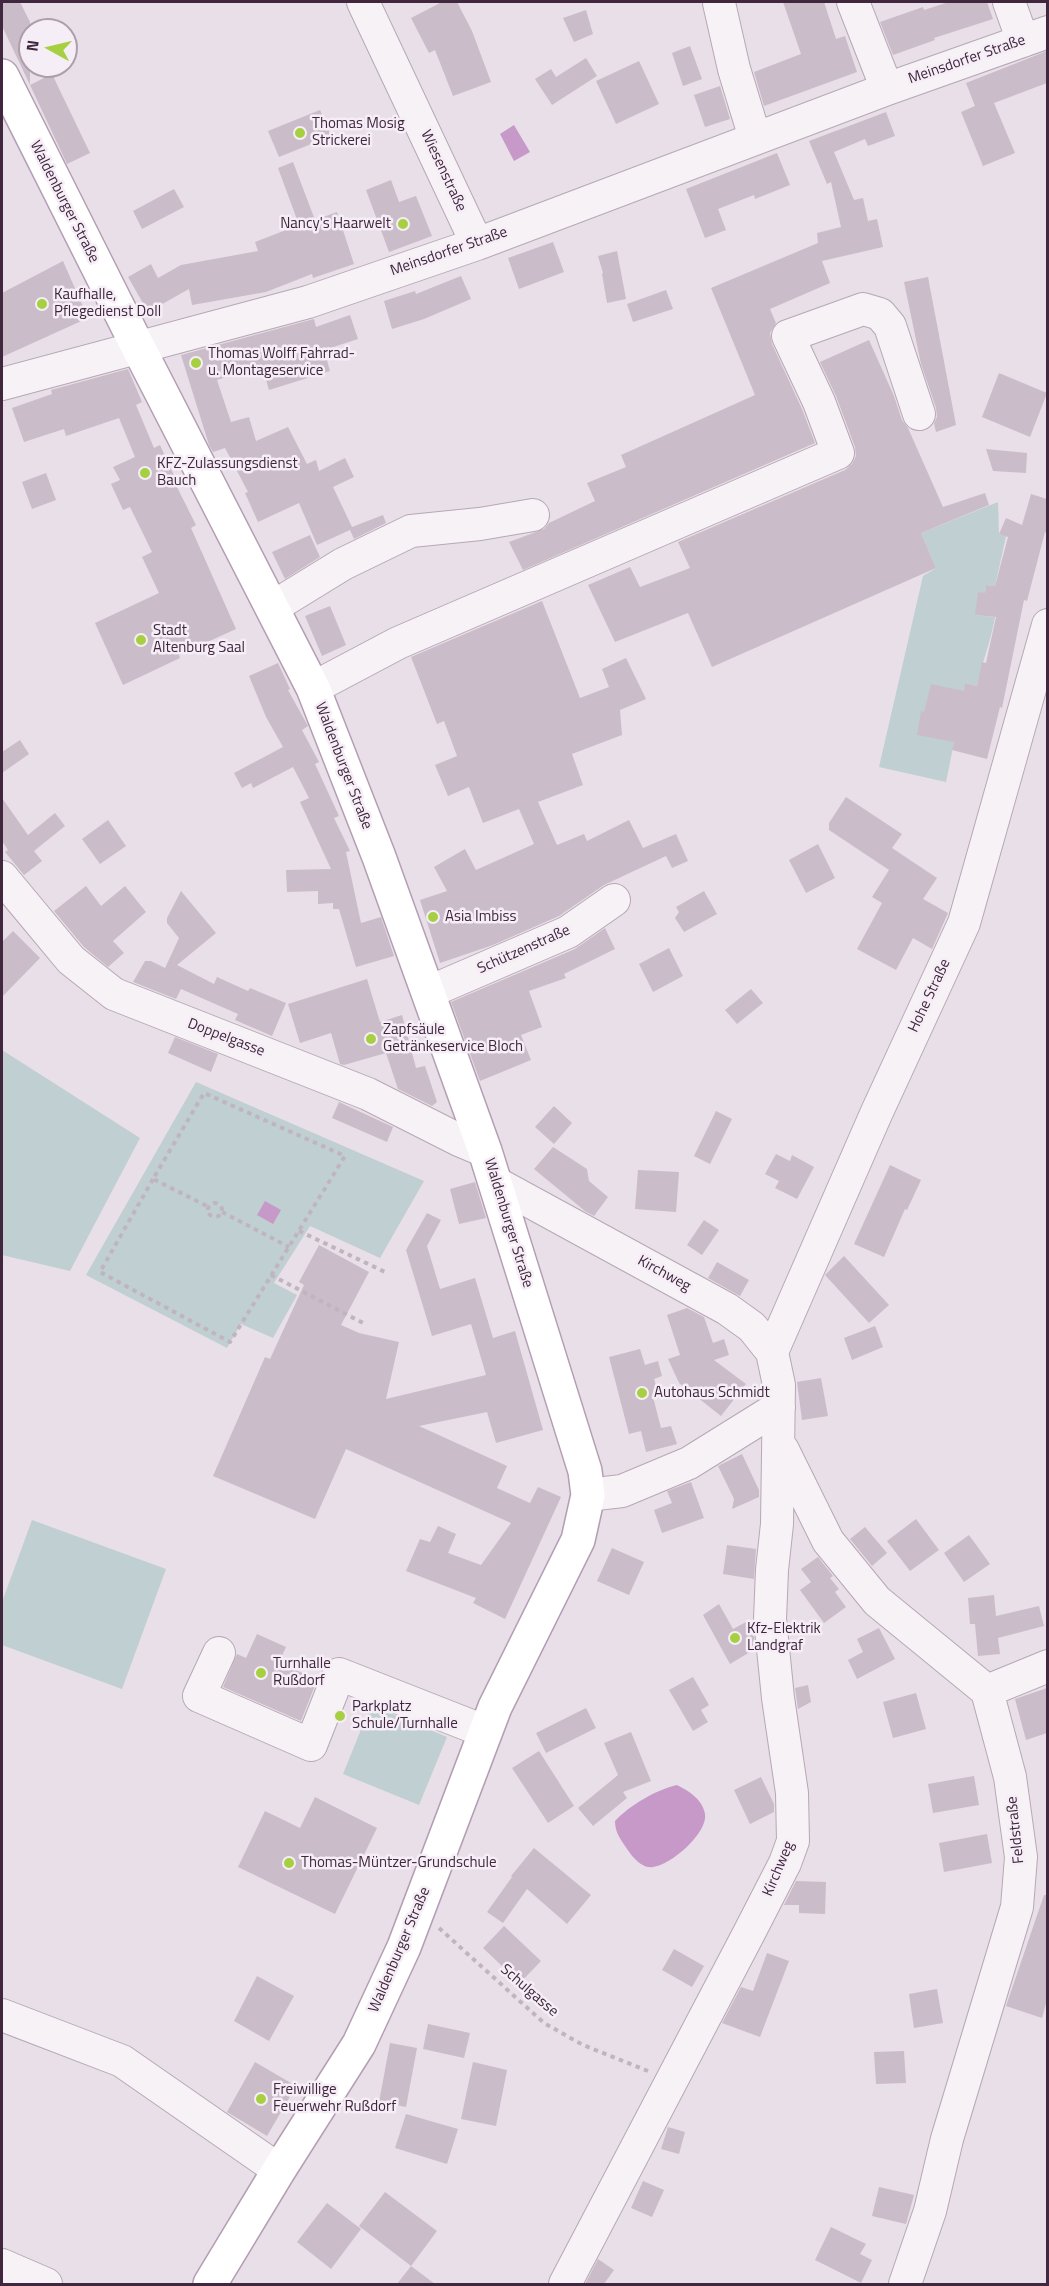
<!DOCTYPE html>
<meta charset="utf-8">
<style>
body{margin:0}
#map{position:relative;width:1049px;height:2286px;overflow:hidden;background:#e8dfe8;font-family:"Titillium Web",sans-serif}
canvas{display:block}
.frame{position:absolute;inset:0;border:3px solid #40273e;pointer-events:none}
.north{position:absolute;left:18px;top:18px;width:60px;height:60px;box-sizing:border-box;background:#f6eef6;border:2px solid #ad9eac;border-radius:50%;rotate:278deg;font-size:16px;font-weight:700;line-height:24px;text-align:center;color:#40273e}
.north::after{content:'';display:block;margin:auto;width:21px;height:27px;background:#a6d041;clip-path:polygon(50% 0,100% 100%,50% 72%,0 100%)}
</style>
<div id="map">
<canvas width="1049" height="2286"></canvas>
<div class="frame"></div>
<div class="north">N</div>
</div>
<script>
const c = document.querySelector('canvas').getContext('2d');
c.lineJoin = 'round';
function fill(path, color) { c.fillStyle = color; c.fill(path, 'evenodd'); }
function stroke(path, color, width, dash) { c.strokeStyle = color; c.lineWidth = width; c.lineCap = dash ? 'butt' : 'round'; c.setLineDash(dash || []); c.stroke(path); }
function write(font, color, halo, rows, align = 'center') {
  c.font = font + ' "Titillium Web",sans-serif'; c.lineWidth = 5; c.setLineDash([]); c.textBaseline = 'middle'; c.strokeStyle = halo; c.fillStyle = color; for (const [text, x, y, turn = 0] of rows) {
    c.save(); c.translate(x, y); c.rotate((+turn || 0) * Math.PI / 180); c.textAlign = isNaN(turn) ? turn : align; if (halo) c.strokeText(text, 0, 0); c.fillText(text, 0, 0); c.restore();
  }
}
const green = new Path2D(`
 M998,502L999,534L1006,536L995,586L986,585L985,593L975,615L995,617C991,641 982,662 977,686L966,683L946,782L879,767L923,576L936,568L921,533Z
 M2,1050L140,1138L70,1271L2,1255Z
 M196,1082L424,1181L380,1258L310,1226L274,1283L297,1295L273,1338L241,1324L227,1348L86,1275Z
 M32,1520L166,1569L122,1689L2,1645V1602Z
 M371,1705L447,1737L419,1805L343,1774Z`);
const water = new Path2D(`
 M514,125L530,152L514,161L500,134Z
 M265,1201L281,1210L273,1224L257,1215Z
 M677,1785C689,1791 703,1800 705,1814C708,1833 671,1865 653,1867C641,1869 631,1855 625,1846C619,1837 615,1831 615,1821C630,1805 656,1790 677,1785Z`);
const building = new Path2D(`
 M2,2H20L30,22V85L2,26Z
 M442,2H457L472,31L491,82L453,96L435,50L429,53L411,18Z
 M783,2H824L836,39L845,36L857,72L764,106L754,72L801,54Z
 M949,2H987L993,19L934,38L935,40L893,55L880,22L923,7L924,10Z
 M586,10L593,34L574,42L563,18Z
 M690,46L702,79L683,86L672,53Z
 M1047,51V83L994,103L1015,153L983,166L961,112L975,106L966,83Z
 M586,58L597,76L552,105L535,79L551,69L556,77Z
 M639,61L659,104L616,124L596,81Z
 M52,74L90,153L67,164L30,85Z
 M720,86L730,119L705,127L694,95Z
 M320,110L331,136L279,157L268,131Z
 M886,112L895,136L868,146L865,139L834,152L854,200L863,198L868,221L877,219L883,247L822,261L830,283L770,309L776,323L770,333L772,344L802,409L815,443L523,570L509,542L544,529L549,523L595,501L587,483L626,467L621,455L755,395L711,288L818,243L817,233L841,227L831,182L827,184L809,141Z
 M777,153L790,185L755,199L754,195L718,209L726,230L705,238L686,189Z
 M293,162L315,220L337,212L354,264L313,278L312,274L266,292L192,305L189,289L148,312L128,277L151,264L158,278L181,265L258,251L255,242L299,225L278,168Z
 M391,180L399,202L416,196L432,236L389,252L366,190Z
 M174,189L184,207L142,229L133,211Z
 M553,242L564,272L519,289L508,258Z
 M617,251L626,299L607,303L602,274L603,273L598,256Z
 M63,261L88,318L2,357V293Z
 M461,276L471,299L424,319L392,329L384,301L415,291L416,294Z
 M928,277L956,425L936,432L934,423L937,417L936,408L921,364L904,282Z
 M666,290L673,309L633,322L627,304Z
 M350,315L358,339L324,350L330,371L269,390L262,366L217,380L231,422L249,417L256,441L288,427L307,464L316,460L319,471L345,458L354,477L333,487L352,527L383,515L386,523L354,539L350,530L317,545L299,503L258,522L245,493L248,492L225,448L213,452L209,445L181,355L314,319L316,327Z
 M869,340L894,396L902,420L908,428L943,507L985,493L989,505L921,533L936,568L712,667L688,613L615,642L588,585L630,567L640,587L690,568L678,542L845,470L852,464L856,456L855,447L836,396L820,362Z
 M128,369L142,402L136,405L154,448L160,445L178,484L176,485L196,525L191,528L236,629L179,655L180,658L123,685L95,623L159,593L142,557L152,552L130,507L123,510L111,484L120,480L113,467L135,457L119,418L66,436L64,429L24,442L12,408L52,394L51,390Z
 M999,373L1047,393L1030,437L982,417Z
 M986,449L1027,453L1026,473L993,471Z
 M46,473L56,500L32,509L22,482Z
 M1031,494L1047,499V533L1045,532L1027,601L1024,600L1002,708L1000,707L987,759L952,750L954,742L917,735L921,711L924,712L931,684L964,691L965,683L977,686L982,662L986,663L996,617L975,615L978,592L985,593L986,585L995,586L1008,537L999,534L1006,518L1022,525Z
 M310,535L320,557L285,579L272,552Z
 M542,601L580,698L609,687L602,669L626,658L646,699L620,710L622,735L572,754L583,785L538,802L557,845L584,834L587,841L629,820L643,848L676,834L688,861L672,868L666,856L604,885L559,916L493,945L440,963L420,900L447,891L434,867L465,849L476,870L534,844L519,809L483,823L469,787L448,796L435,765L457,756L444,721L437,724L411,657Z
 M330,606L346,645L322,656L305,616Z
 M278,663L290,689L288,690L308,726L302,730L319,762L315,764L339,816L334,818L350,851L346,852L361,923L381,917L394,956L356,967L339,909H333V903L318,904V891L287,892L286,870L331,869L300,802L309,798L293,767L253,788L251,783L242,788L234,773L283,747L266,717L249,676Z
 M20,740L29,754L2,773V752Z
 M846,797L902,834L892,848L937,878L923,899L948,913L932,949L913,938L896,970L857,949L882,903L872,897L889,870L829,830V823Z
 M2,798L28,835L55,813L65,826L34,851L42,861L24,875L5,852L8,850L2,841Z
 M108,820L126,846L100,864L82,839Z
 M818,844L835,878L806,893L789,860Z
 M86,886L101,906L125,886L146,912L113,941L124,953L108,967L84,947L54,911Z
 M181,891L216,933L177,965L214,984L217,977L248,991L250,988L286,1003L272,1036L235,1020L238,1014L181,989L176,999L133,982L145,961H151L165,968L179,938L167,923V918Z
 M704,891L717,914L684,932L675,918L679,912L676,907Z
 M605,928L615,949L564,974L566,978L529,991L542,1027L521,1035L531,1060L480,1081L451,1002L575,949Z
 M13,931L40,958L2,997V942Z
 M669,948L683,976L653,992L639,964Z
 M367,979L380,1022L402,1015L416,1068L425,1066L437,1102L432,1106L398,1089L386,1053L344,1065L340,1064L331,1033L300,1043L288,1004Z
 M751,989L763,1003L737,1024L725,1010Z
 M175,1037L218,1054L211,1072L168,1053Z
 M339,1102L393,1127L387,1142L332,1118Z
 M554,1106L572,1123L554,1144L535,1127Z
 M716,1111L732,1119L710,1164L694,1156Z
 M553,1147L587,1169L589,1181L608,1197L594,1216L585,1211L534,1169Z
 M776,1154L790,1161L792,1155L814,1167L797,1199L775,1188L779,1181L765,1174Z
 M890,1165L921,1180L907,1210L905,1209L884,1257L854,1244Z
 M638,1170L679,1172L676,1212L635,1209Z
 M475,1182L486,1218L459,1224L450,1189Z
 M427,1213L441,1220L427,1246L440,1289L475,1278L493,1338L515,1331L543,1430L496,1443L487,1412L419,1426L507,1466L497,1488L530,1503L538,1487L561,1497L505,1619L473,1603L476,1598L406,1571L420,1539L430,1542L438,1526L456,1534L448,1553L481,1565L511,1523L346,1449L315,1519L213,1476L265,1357L270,1359L304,1285L299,1282L319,1245L369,1272L341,1325L359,1333L399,1342L386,1399L486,1375L471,1324L432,1336L406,1250Z
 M704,1220L719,1230L702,1255L687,1245Z
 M844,1256L889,1305L869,1323L825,1275Z
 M717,1262L749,1280L740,1296L708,1278Z
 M687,1308L704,1317L713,1343L724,1339L729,1355L714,1360L746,1384L721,1416L679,1383L668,1359L680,1355L667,1315Z
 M875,1326L883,1347L852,1360L844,1338Z
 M640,1349L645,1365L658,1361L662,1376L654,1379L659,1395L653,1397L661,1428L671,1426L677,1444L646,1452L641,1431L629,1434L609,1357Z
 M821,1378L828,1416L802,1420L797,1382Z
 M742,1454L759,1490V1497L732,1509L734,1499L718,1466Z
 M691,1482L704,1518L662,1533L654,1510L672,1503L667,1491Z
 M916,1519L939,1550L910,1571L887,1541Z
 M865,1527L887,1553L872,1566L850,1539Z
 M969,1535L990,1564L964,1582L944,1553Z
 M727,1545L756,1549L754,1579L723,1574Z
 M612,1548L644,1562L629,1595L597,1581Z
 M818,1557L833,1576L830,1578L839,1589L835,1592L846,1607L824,1623L800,1590L811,1582L801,1569Z
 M994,1595L996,1616L1039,1606L1044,1626L998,1638L1000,1654L978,1656L975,1624H970L968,1598Z
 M719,1604L733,1629L746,1622L754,1637L755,1649L730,1664L703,1615Z
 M879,1628L895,1659L857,1679L848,1660L863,1652L857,1639Z
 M257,1634L286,1647L279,1662L317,1680L301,1721L223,1687L237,1654L246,1658Z
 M693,1677L709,1705L701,1710L708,1722L693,1731L669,1690Z
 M808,1685L811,1702L798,1709L795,1688Z
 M1047,1688V1733L1026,1740L1015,1699Z
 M916,1693L926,1729L893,1738L883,1702Z
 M586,1708L596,1728L546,1753L536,1733Z
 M631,1732L651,1781L623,1792L627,1798L593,1826L578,1808L618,1775L604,1743Z
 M539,1751L574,1806L548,1823L512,1768Z
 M974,1776L979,1805L933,1813L928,1784Z
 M761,1777L774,1804V1812L750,1824L734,1790Z
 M315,1797L377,1828L335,1914L238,1867L265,1811L300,1828Z
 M987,1834L992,1863L944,1872L939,1843Z
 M534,1848L591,1895L567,1924L527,1889L503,1923L487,1912L512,1877L511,1876Z
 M796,1881L826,1882L825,1914L799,1913V1905H784Z
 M1044,1895H1047V2000L1042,2018L1006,2006Z
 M504,1926L541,1961L520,1983L483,1948Z
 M674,1949L704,1966L692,1987L662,1970Z
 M767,1953L789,1961L760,2037L722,2023L741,1987L753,1991Z
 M257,1976L294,1996L269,2041L234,2021Z
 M937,1989L943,2023L914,2028L909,1994Z
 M428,2024L470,2033L464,2058L423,2049Z
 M390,2043L417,2048L406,2107L379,2102Z
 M904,2051L906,2083L876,2084L874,2052Z
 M255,2062L296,2086L267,2136L227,2112Z
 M473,2062L507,2070L496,2126L461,2119Z
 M406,2114L458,2129L447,2164L395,2148Z
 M668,2127L685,2132L679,2154L661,2149Z
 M643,2181L664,2190L652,2217L631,2208Z
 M879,2187L914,2195L906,2224L872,2216Z
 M385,2192L437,2231L411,2266L435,2284H397L411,2266L359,2226Z
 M327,2203L361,2229L331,2269L297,2242Z
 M831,2227L866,2244L860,2254L872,2260L861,2283L815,2260Z
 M598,2259L614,2270L604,2284H585Z`);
const path = new Path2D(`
 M153,1179L100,1272L230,1342L345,1156L204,1093L153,1179L209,1207
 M208 1210a7 7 0 1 1 14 0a7 7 0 1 1-14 0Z
 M222,1212L289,1247
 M299,1231L385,1272
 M271,1275L365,1324
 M439,1928L544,2023L583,2045L648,2071`);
const minor = new Path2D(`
 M363,2L477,244
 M853,2L887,89
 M1009,2L1023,41
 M719,3L734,69L755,138
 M2,384L308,302L477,244L887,89L1048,32
 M273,607L343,564L411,531L480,524L533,515
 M313,688L398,643L838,453L819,402L788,336L863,309L880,314L890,326L919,414
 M2,877L71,960L114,994L368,1094L459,1140L485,1151
 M429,992L568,932L614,900
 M496,1183L727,1309L752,1327L772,1352L779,1385L777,1524L772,1570L770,1619L778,1698L792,1793L793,1841L785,1863L748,1935L565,2284
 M772,1352L876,1114L964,923L1048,625
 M783,1450L828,1541L877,1601L987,1691L1010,1777L1021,1857L1017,1907L947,2139L930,2211L905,2284
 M588,1495L622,1491L689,1463L779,1407
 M219,1653L199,1696L311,1745L339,1674L484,1731
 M987,1691L1048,1666
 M2,2015L122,2061L279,2170
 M2,2265L46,2284`);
const major = new Path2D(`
 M2,76L138,347L313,688L379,857L485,1151L585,1471L588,1495L578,1540L495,1707L404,1947L359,2044L279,2170L210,2284`);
const markers = [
 [300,133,6,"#a6d041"],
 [403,224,6,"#a6d041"],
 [42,304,6,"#a6d041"],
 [196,363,6,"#a6d041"],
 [145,473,6,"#a6d041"],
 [141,640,6,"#a6d041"],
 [433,917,6,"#a6d041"],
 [371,1039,6,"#a6d041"],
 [642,1393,6,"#a6d041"],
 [735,1638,6,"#a6d041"],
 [261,1673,6,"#a6d041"],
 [340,1716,6,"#a6d041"],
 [289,1863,6,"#a6d041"],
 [261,2099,6,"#a6d041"]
];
const streetNames = [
 ["Meinsdorfer Straße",967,60,-19],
 ["Wiesenstraße",443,171,65],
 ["Waldenburger Straße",64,202,63],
 ["Meinsdorfer Straße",449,252,-19],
 ["Waldenburger Straße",343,766,69],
 ["Schützenstraße",524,950,-24],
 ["Hohe Straße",930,996,-65],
 ["Doppelgasse",226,1038,21],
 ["Waldenburger Straße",508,1223,73],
 ["Kirchweg",664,1274,29],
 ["Feldstraße",1016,1830,-96],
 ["Kirchweg",779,1869,-67],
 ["Waldenburger Straße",400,1950,-67],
 ["Schulgasse",529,1991,41]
];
const poiNames = [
 ["Thomas Mosig",312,124],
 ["Strickerei",312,141],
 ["Nancy's Haarwelt",391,224,"right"],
 ["Kaufhalle,",54,295],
 ["Pflegedienst Doll",54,312],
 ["Thomas Wolff Fahrrad-",208,354],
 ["u. Montageservice",208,371],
 ["KFZ-Zulassungsdienst",157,464],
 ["Bauch",157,481],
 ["Stadt",153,631],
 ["Altenburg Saal",153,648],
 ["Asia Imbiss",445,917],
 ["Zapfsäule",383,1030],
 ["Getränkeservice Bloch",383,1047],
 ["Autohaus Schmidt",654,1393],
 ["Kfz-Elektrik",747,1629],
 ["Landgraf",747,1646],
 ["Turnhalle",273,1664],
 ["Rußdorf",273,1681],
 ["Parkplatz",352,1707],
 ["Schule/Turnhalle",352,1724],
 ["Thomas-Müntzer-Grundschule",301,1863],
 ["Freiwillige",273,2090],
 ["Feuerwehr Rußdorf",273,2107]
];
fill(green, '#c0cfd2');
fill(water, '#c799c9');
fill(building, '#cbbcca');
stroke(minor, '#b6a8b5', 34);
stroke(major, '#b49eb3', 36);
stroke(path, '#c0b5bf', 4, [4.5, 4.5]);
stroke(minor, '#f7f2f6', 32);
stroke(major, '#fff', 33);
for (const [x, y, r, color] of markers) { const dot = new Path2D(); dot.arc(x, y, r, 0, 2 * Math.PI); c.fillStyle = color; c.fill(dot); stroke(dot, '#f6eef6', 2); }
write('15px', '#40273e', '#f6eef6', streetNames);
write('15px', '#40273e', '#f6eef6', poiNames, 'left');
</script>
